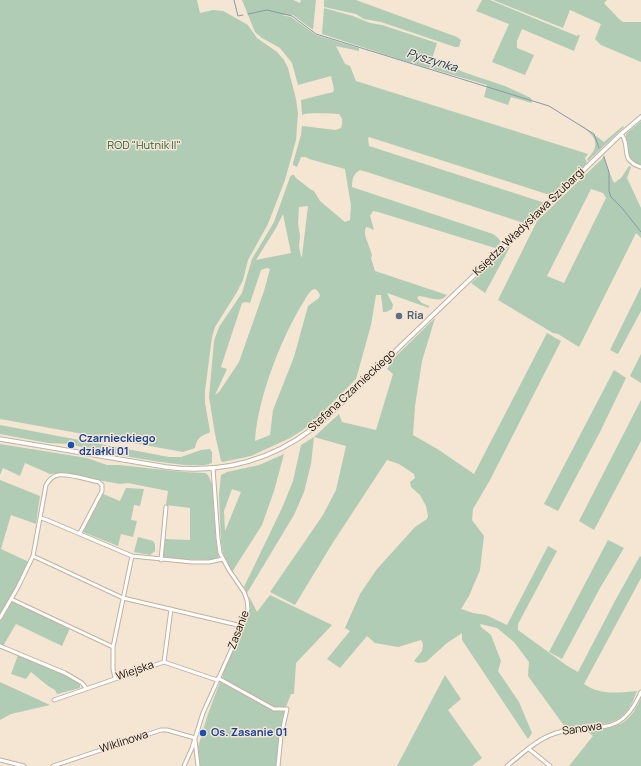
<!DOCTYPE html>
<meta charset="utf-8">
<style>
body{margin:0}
canvas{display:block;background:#f5e5d3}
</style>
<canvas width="641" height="766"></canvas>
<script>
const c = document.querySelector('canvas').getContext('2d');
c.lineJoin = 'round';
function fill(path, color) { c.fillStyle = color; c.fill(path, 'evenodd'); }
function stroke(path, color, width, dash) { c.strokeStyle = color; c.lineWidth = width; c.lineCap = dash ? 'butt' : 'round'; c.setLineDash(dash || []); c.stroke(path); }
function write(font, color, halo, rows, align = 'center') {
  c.font = font + ' Manrope,sans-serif'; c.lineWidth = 3; c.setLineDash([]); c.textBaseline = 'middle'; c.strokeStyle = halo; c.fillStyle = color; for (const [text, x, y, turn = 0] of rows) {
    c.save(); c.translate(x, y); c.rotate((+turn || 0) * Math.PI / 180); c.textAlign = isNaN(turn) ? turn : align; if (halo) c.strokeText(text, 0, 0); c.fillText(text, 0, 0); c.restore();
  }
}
const green = new Path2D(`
 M0,0H197L200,13L213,10L223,11L248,25L257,38L277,52L284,60L288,68L296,99L298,113L296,140L285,180L268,224L248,260L243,280L237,292L215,327L212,337L205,391V403L210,431L209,433C200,436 197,438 195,448L183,452L0,419Z
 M242,0H293L300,3L301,0H316L313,30L293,15H281L291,17L316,35L359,48V51L336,46L345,64L350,66L356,81L588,154L585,158L587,163L553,196L369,137L368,138L369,146L545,203L524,223L367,172L360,170C353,174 352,180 352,187L493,234L498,238L501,242L495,248L378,212L373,211L370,216L374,230L367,227L365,229V235L372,255L371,258L375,271L447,295C439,304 430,297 419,296L417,298L422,303L429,306V308L387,293L393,305L392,309L386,312H383L381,295H376L371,325L356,379L321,414L303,430L290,438L251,456L223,462L221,461L215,434L209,397L214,341L219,327L242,293L252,259L274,222L290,177L292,175H294L296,178L310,189L314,191L320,201L345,222L350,220L351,206L345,169L309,159L306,157H301L297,167L293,165V163L301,135L302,126L336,130L341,128C343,122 343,119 339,114C331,114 309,112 302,115L301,100L333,92L334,89L331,76L298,85L292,63L280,48L262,38L255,32ZM308,206L302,256L301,257L299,246L300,236L298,223L299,207ZM283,214L291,253L256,260L276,228ZM267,268L270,269L264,291L239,362L219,392L215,395L227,369L221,367L242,303L246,302L250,303L261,270ZM314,289L317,290L320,295L319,298L308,306L294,357L273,410L270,435L255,441C257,401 280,341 301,306C305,300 308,292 314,289Z
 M324,0H356L457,37L461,40L459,47H455L381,22L364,19L356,14L324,7Z
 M482,0H490L577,36L578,35H580L574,51L522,29L517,41V48L534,55L525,75L492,62L509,24L476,11Z
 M493,0H607L604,3L619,19L623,22H641V62L601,45L595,39L601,24L570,10L563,28Z
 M324,8L353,16L370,23L382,25L437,43L432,59L466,73L505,86L531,98L532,103L511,97L508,105L484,97L487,85L408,62L322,34Z
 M641,121V165C626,162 627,150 626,137V134Z
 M577,122L604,142L623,126L624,127L588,161L587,159C605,142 591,134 577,122Z
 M604,155L607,167L614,183L621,178L629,166L631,167L627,178L641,208V238L636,233L579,347L558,334L553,333L498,300L537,221L602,159ZM591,189L603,193L606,198L564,283L547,276Z
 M511,245L485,293L471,283Z
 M641,287V311L618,354L610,350Z
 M435,318L422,361L415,406L413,435L439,450L474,474L547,333L561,341L490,480L473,509L472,520L484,536L480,570L469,596L461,609L473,613L486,615L507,625L548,546L557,551L518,624V630L566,665L578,672L616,599L640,556L641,557V578L584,684C599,695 619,693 637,691C633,702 628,713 618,719C607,726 573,727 559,729L565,727L528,676L529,662L514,642L497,628L480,624L481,627L491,635L501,661L498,671L519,702L532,733L528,739L462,640V633L447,643L426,662L418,663L414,661L422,651L423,644L421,640L398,647L375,643L367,636L340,668L327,659L350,631L345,628L360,594L377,569L415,527L427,519L428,516L426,506L420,495L411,487L410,482L415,478L414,474L399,464L387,460L332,544L295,605L270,592L323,515L336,490L346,446L314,437L311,464L304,492L294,515L247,593L244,587L282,508L293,481L301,445L314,437L339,414L342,422L376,430L393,374L387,369L394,358Z
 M641,354V383L630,376Z
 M614,370L626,378L600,432L558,511L544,504Z
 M641,400V441L594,530L579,521Z
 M0,425L169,457H181L201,450L210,449L212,452V463C194,472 108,452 84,448L71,444L48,443L0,434Z
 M0,444L87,458L107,465H119L184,472L205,473L208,475L212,484L216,541L219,559C200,561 182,559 163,557L164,539L190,540V508L166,505L168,491L128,483L120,484L59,473L50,474L25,463L20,476L3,468L0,475Z
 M284,454L274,491L262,525L232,572L223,553L221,543L219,494L221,475L227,472L259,465ZM232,489L241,492L225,531L224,511Z
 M0,480L40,496L36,524L11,515L1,549L29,562L0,616Z
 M126,488L144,489L140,506L134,505L131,520L137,521L133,537L121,534L118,546L83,532L103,494L120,501Z
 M138,537L153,541L155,544V551L150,555L134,552Z
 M608,540L624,548L600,588L562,659L549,652Z
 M270,595L332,625L296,663L294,694H291L286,707H276L274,709L285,710L279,736L277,766H200L198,747L208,714L220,682L261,704L263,701L223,679C220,668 246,627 249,612C251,607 250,601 249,596L257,612Z
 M12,601L70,628L62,646L16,624L3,646L0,645V621Z
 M18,655L69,676L80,684V688L57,694L55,690L48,686L31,672L26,679L11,674Z
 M445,675L461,699L448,710L482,758L472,766H397Z
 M0,682L50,705L11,714L0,720Z
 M641,698V766H569L593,736L587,731C617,727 628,727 641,698Z`);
const stream = new Path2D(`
 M234,0L238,16L243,15
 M248,14L267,10L292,16L316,34L549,106L594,134L599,148
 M604,157L609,172V191L611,197L622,208L641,232`);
const minor = new Path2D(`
 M621,134C632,146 618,160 641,167
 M41,518L47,520L132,556L192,562H209L223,559
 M33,556L123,598L242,626
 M161,560L166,507
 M11,599L113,647
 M0,618L18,587L33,556L46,485C49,480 52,476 58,475C69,473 88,480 99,482L102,485V491L80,533
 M0,646L65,673L82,683L86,688
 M164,662L171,609
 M115,678L113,669V647L132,556
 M218,678L274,709H287L281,736L278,766
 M54,700L164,662L217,680
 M195,740L198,766
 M529,749L550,766
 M0,760L24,766
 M53,766L161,730H167L195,738
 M184,766L192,748L203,713L242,626L248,609L247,600L244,592L229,570L220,553L218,538L213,468
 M507,766C522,754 537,739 556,733C596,720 619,742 641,692`);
const tertiary = new Path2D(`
 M0,439L166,467C228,475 281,458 328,416L621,134L641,117`);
const markers = [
 [399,316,4,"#5c6f8a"],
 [71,445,4,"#1a4fb4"],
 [203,733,4,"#1a4fb4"]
];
const parkNames = [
 ["ROD \"Hutnik II\"",144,146]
];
const streetNames = [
 ["Księdza Władysława Szubargi",529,222,-44],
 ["Stefana Czarnieckiego",352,391,-43],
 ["Zasanie",239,630,-69],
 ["Wiejska",135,671,-19],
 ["Sanowa",582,729,-8],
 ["Wiklinowa",124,742,-18]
];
const serviceNames = [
 ["Ria",407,316]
];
const transitNames = [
 ["Czarnieckiego",79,439],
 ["działki 01",79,452],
 ["Os. Zasanie 01",211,733]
];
const waterNames = [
 ["Pyszynka",432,61,17]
];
fill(green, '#b0ccb5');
stroke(stream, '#8798a8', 1);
stroke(minor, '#c1b1a0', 5);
stroke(tertiary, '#c1b1a0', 5.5);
stroke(minor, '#fff', 3);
stroke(tertiary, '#fff', 3.5);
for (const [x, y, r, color] of markers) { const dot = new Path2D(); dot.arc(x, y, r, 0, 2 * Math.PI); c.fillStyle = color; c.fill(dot); stroke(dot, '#f5e5d3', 1.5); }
write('11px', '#33603f', '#f5e5d3', parkNames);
write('11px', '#16110b', '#f5e5d3', streetNames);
write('bold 11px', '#4e5e75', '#f5e5d3', serviceNames, 'left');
write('bold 11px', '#164399', '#f5e5d3', transitNames, 'left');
write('italic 12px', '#0b3758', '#f5e5d3', waterNames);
</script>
